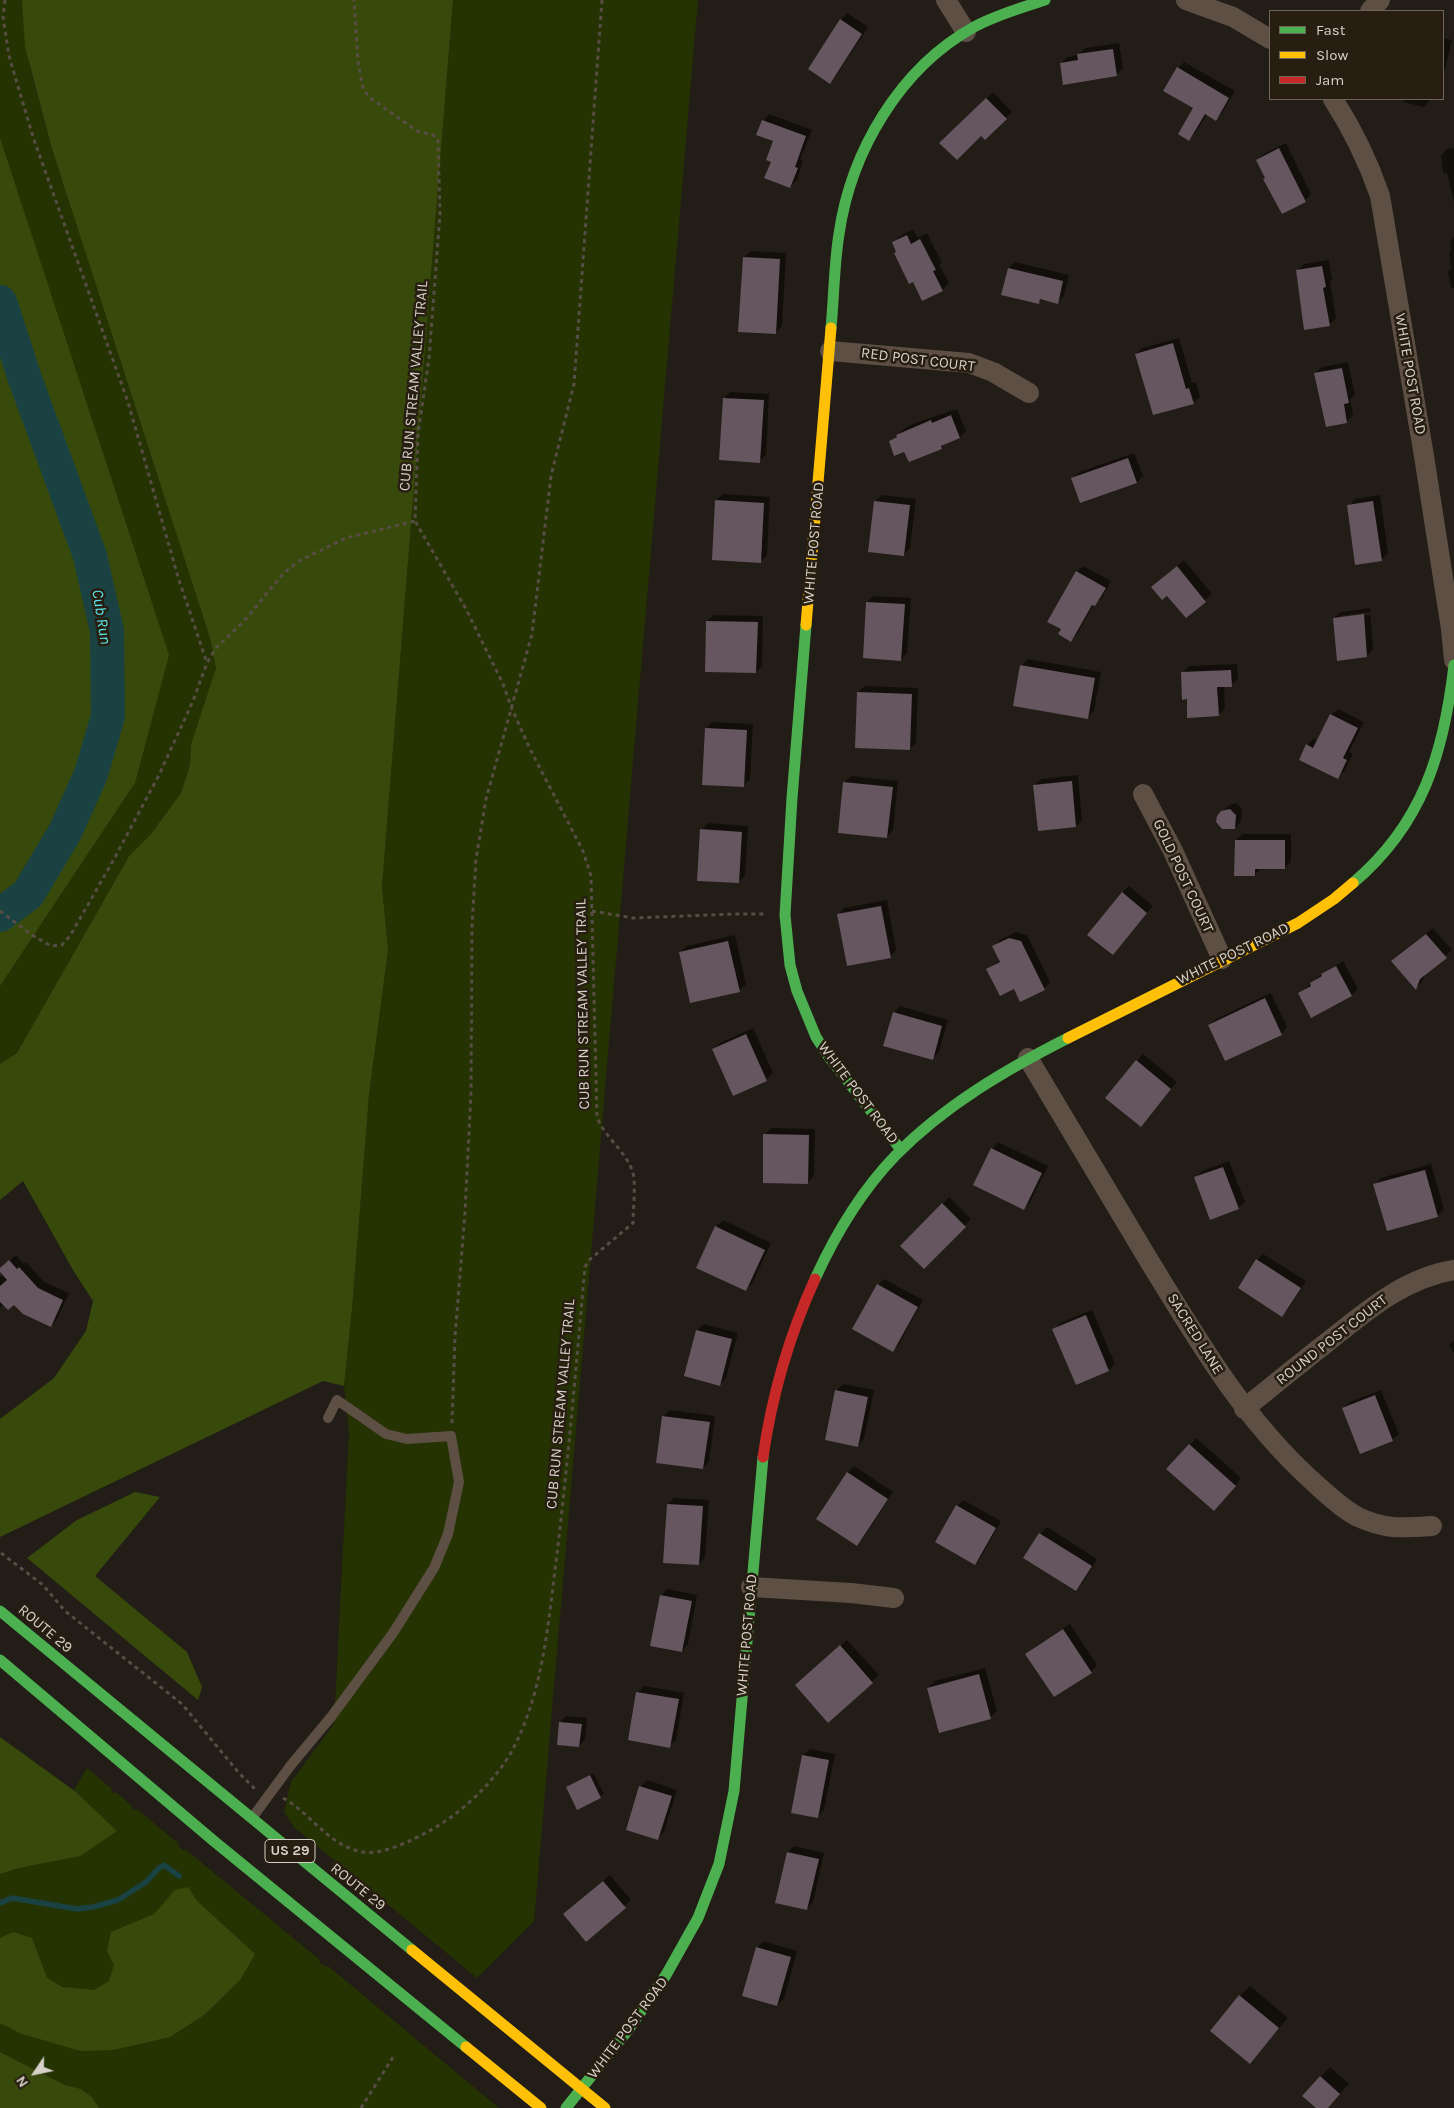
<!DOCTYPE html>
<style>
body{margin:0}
#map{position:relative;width:1454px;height:2108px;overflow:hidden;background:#221d16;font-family:Karla,sans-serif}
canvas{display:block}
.legend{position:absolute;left:1269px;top:10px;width:175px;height:90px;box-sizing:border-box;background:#271e11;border:1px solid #6d655a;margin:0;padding:6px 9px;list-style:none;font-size:15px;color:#d6d0c8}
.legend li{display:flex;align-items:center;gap:10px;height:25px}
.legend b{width:25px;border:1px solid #6d655a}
.north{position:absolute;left:10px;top:2048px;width:50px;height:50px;-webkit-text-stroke:4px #271e11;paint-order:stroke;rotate:236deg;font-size:14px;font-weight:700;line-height:20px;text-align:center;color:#d6d0c8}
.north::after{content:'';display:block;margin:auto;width:18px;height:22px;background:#d6d0c8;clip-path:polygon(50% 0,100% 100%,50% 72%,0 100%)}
</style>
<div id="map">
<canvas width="1454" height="2108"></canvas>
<ul class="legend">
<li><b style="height:6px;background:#4caf50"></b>Fast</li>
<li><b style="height:6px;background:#ffc107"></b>Slow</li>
<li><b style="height:6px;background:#c62828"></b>Jam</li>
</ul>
<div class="north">N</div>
</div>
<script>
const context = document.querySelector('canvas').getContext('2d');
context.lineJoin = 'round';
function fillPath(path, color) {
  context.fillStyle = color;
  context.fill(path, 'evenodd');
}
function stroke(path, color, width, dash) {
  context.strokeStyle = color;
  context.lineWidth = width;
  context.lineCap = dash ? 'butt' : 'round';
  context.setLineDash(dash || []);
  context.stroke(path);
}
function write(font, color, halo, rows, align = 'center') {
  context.font = font + ' Karla,sans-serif';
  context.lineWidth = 5;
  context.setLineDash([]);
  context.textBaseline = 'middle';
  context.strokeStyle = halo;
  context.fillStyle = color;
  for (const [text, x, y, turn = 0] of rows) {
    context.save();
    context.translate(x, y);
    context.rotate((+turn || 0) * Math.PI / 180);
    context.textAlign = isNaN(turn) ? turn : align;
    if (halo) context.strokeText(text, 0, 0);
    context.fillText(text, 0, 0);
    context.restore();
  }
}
const green = new Path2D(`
 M0,0H50L28,60L52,149L210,638L216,668L191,744L190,765L181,793L151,834L129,856L17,1053L0,1064V986L135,783L0,140Z
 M453,0H698L534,1921L477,1978L294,1827L284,1812L291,1782L334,1724L349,1432L344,1386L352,1309L369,1095L388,950L382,886Z
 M87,1768L112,1789L111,1791L114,1794L116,1792L132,1806L131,1808L136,1811L137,1809L179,1844L178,1846L184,1851L185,1849L320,1960L319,1962L326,1967L328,1966L499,2108H99L93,2098L81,2089L65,2085L0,2052V1874L116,1830L74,1790Z`);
const forest = new Path2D(`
 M22,0H453L382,886L388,950L369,1095L352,1309L344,1386L323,1381L0,1537V1419L54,1378L86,1331L93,1301L73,1270L23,1181L0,1200V1064L17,1053L129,856L151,834L181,793L190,765L191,744L216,668L210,638L52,149L25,47Z
 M0,138L169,655L135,783L0,986Z
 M135,1492L160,1497L95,1576L187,1652L202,1687L198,1700L27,1558L77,1520Z
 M0,1737L76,1792L117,1831L80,1856L19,1868L0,1874Z
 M188,1887L197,1901L255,1954L240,1980L204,2015L170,2037L113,2050L81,2051L22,2034L0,2023V1938L13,1932L32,1938L47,1978L62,1987L94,1990L109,1981L114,1965L107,1951L111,1932L154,1914L175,1890Z
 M0,2052L65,2085L81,2089L93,2098L99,2108H0Z`);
const shadow = new Path2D(`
 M847,13L868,27L836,76L830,82L841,20Z
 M1443,38L1452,40L1445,70L1443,72Z
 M1119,43L1123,68L1117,74L1061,63L1067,57L1078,55L1085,48Z
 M1184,62L1235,91L1222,113L1216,119L1207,114L1195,133L1189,139L1194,108L1178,68Z
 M993,92L1012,112L985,138L981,134L941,143Z
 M1404,99H1431L1424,107L1403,102Z
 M769,114L812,130L800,160L803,161L797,180L790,186L772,161L774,140L763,121Z
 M1286,143L1311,194L1305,201L1266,177L1257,161L1264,154Z
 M1454,148V202L1447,173H1443L1441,156L1447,149Z
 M913,229L918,238L927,233L942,263L939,265L949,283L942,290L897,251L893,242L900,236Z
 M1454,237V288H1451L1448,271L1451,268L1449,252L1451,250L1450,241Z
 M751,251L786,253L782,326L775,333L744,257Z
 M1329,260L1332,280L1330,282L1336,318L1329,325L1297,271L1304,264Z
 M1015,262L1069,275L1064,296L1057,302L1042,299L1038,303L1009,268Z
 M1179,338L1192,383L1196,382L1200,397L1193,403L1136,354L1142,348Z
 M1348,362L1355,395L1350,399L1353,415L1347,421L1315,373L1322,367Z
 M730,392L769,394L766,455L759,461L724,398Z
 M957,409L966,431L960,437L947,442L941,448L890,441L904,429L915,423Z
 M1134,453L1143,476L1137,482L1081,502L1072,479L1079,472Z
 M723,494L770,497L767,555L761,561L716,500Z
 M882,495L916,499L910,548L904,555L875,502Z
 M1380,495L1388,553L1381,560L1349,506L1355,499Z
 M1184,560L1212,594L1186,617L1159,581Z
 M1083,566L1111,581L1101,599L1094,604L1077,634L1071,640L1077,572Z
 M874,596L911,598L907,653L901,660L867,602Z
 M1370,608L1373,649L1367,656L1334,618L1341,612ZM1370,612V615L1340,618V616Z
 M714,615L763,616L762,666L756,672L707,621Z
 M1028,659L1101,672L1094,711L1087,718L1021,666Z
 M1237,664L1238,679L1231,685L1224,686L1225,709L1218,715L1188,698L1182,673L1189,666Z
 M865,686L918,688L916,743L909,749L858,692Z
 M1338,709L1364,722L1349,752L1353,754L1344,771L1337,778L1307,745L1314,738L1318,741L1331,715Z
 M712,722L753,724L750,779L743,786L706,728Z
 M1078,775L1082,820L1076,826L1034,785L1041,779Z
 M851,776L898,781L893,830L887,837L844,782Z
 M1236,803L1242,809L1241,822L1235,828L1218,816L1229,805Z
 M708,823L748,826L745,876L738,882L701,830Z
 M1243,834H1291V862L1284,868L1261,869L1254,875L1236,840Z
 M1129,886L1153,906L1113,954L1122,893Z
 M887,900L896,950L890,957L838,915L844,908Z
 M1433,928L1452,950L1426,973L1422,982L1416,988L1399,955Z
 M1016,932L1027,935L1050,982L1044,989L1014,987L988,969L1000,960L994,946L1000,940Z
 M735,935L746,984L739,991L680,952L687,946Z
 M1343,961L1358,989L1351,995L1300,993L1318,977Z
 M1271,993L1287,1027L1281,1034L1209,1025L1216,1019Z
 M900,1006L948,1020L939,1052L932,1059L894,1013Z
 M753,1028L773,1073L766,1080L714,1049L720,1043Z
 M1143,1054L1177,1082L1147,1119L1137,1061Z
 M771,1128L815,1129L814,1176L808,1182L765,1135Z
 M998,1142L1048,1166L1030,1202L1024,1209L992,1149Z
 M1229,1161L1245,1202L1238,1208L1196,1178L1202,1171Z
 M1431,1164L1444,1209L1438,1215L1374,1185L1381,1178Z
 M949,1197L971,1219L924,1267L902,1246Z
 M723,1220L771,1243L752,1284L746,1290L716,1227Z
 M1263,1254L1306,1281L1288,1309L1282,1315L1257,1260Z
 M16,1255L24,1264L26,1262L44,1282L69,1293L57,1319L51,1326L14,1303L4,1304L0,1308V1277L4,1274L0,1270Z
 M884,1279L923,1300L899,1344L893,1350L878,1285Z
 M1092,1310L1115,1364L1109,1370L1077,1383L1054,1330L1060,1323Z
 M704,1324L738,1333L726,1378L720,1384L697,1330Z
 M1454,1340V1353L1449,1345Z
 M843,1384L874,1390L864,1439L858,1445L836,1391Z
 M1381,1390L1399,1434L1392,1440L1343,1408L1350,1402Z
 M670,1410L715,1416L709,1461L703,1468L664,1416Z
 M1196,1438L1241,1478L1220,1503L1190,1445Z
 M854,1466L893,1492L863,1538L857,1545L848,1473Z
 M674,1498L709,1500L705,1558L699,1564L668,1504Z
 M963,1500L1001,1521L981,1557L975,1564L957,1506Z
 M1047,1527L1097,1559L1082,1584L1076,1590L1040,1534Z
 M667,1589L697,1595L688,1644L682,1651L661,1596Z
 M1070,1624L1097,1665L1091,1672L1027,1654L1033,1648Z
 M847,1640L879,1675L828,1721L803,1679Z
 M985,1668L997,1711L990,1717L928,1688L935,1681Z
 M644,1686L684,1693L676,1740L669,1746L629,1739L638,1692Z
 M566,1716L587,1718L585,1739L579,1746L560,1723Z
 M810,1749L835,1754L824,1810L817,1817L803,1755Z
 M593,1773L604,1794L578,1808L568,1787Z
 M647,1780L677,1790L664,1832L658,1838L640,1787Z
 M794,1846L824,1853L813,1902L807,1909L788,1852Z
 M610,1875L631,1900L586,1940L571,1908Z
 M763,1941L797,1951L784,1999L777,2005L757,1948Z
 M1250,1986L1288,2018L1250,2062L1240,1996Z
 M1330,2067L1349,2084L1327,2108H1318L1321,2077Z`);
const stream = new Path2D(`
 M0,1903L12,1898L77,1909L93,1907L118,1900L146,1882L159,1868L164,1865L179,1876`);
const river = new Path2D(`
 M0,302L25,379L90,556L107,631L108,716L91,774L65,832L28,894L0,915`);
const building = new Path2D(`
 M840,19L862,34L830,84L808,69Z
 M1113,49L1117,76L1063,85L1060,63L1078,60L1077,54Z
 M1177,67L1229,98L1216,121L1205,114L1189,141L1178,134L1193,108L1163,91Z
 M986,98L1007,119L985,140L981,136L957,160L939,143Z
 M762,120L806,136L795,167L798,168L790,188L764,178L771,162L766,160L773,141L756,135Z
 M1279,148L1306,202L1282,214L1263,179L1265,178L1256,160Z
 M907,235L911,244L920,239L936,270L933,271L943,291L922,301L913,282L909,284L894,253L896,252L892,242Z
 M743,257L780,259L776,334L738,332Z
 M1322,266L1326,287L1323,288L1330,326L1304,330L1296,270Z
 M1008,268L1063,281L1058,304L1040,299L1039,304L1001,295Z
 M1173,343L1186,389L1189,388L1194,404L1153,415L1135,354Z
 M1342,368L1349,403L1344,404L1347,423L1326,427L1314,373Z
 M723,398L764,400L760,463L719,460Z
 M951,415L960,438L941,446L942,449L909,462L904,452L894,456L889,441L897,437L896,435L931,420L932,423Z
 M1128,458L1137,483L1080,503L1071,478Z
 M715,500L764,503L761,563L712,560Z
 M874,501L910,505L904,556L868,552Z
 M1373,501L1382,561L1355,565L1347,505Z
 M1177,566L1206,602L1186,618L1167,596L1162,600L1151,587Z
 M1076,571L1106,588L1095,606L1092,605L1071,642L1058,634L1061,629L1047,622Z
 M866,602L905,604L901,661L863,658Z
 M1364,614L1367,657L1337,661L1333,618Z
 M706,621L758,622L756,673L705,672Z
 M1020,665L1095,678L1088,719L1013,706Z
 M1231,670L1232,687H1217L1219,716L1187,718V699L1182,700L1181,672Z
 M857,692L912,694L910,750L855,748Z
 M1330,714L1358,728L1343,758L1347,760L1338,779L1299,760L1306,744L1313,748Z
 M705,728L747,730L744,787L702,785Z
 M1072,781L1076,827L1038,831L1033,785Z
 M843,782L893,787L887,838L838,833Z
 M1230,809L1236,815L1235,829H1222L1216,822L1217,816L1221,811Z
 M700,829L742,832L739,883L697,881Z
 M1235,840H1285V869H1255V876H1234Z
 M1122,892L1147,913L1113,955L1087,935Z
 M881,906L891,958L847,966L837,914Z
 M1426,934L1447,958L1420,979L1416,990L1391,961Z
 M1009,938L1021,941L1045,990L1020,1002L1014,989L1000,996L986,969L1000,962L992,946Z
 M728,941L740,992L690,1003L679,952Z
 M1336,966L1352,996L1311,1018L1298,993L1311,986L1310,983L1322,976L1321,974Z
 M1265,998L1282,1035L1225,1061L1208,1025Z
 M893,1012L942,1026L933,1060L883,1046Z
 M746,1034L767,1081L733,1096L712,1049Z
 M1136,1060L1171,1089L1141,1127L1105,1098Z
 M763,1134L809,1135L808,1184L763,1183Z
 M991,1148L1042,1173L1024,1210L973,1185Z
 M1223,1167L1239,1209L1210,1220L1194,1177Z
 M1425,1170L1438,1217L1387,1231L1373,1184Z
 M942,1203L966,1227L924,1269L900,1246Z
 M715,1226L765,1250L746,1291L696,1268Z
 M1256,1259L1301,1288L1282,1317L1238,1288Z
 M9,1260L17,1269L19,1267L38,1288L63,1300L51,1327L23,1314L14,1305L8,1310L0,1302V1286L7,1280L0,1272V1268Z
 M877,1284L918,1307L893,1352L852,1329Z
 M1086,1315L1109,1371L1076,1385L1052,1329Z
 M696,1330L732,1339L720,1386L684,1376Z
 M835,1390L868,1397L858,1447L825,1440Z
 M1375,1395L1393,1441L1360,1454L1342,1408Z
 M662,1416L710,1422L703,1469L656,1463Z
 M1189,1444L1236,1486L1214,1511L1166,1469Z
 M847,1472L888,1499L857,1546L816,1519Z
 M667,1504L703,1506L699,1565L663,1563Z
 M956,1505L996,1528L975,1565L935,1542Z
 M1039,1533L1092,1566L1076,1591L1023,1558Z
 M660,1595L692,1601L682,1652L650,1646Z
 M1063,1629L1092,1673L1054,1697L1025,1654Z
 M840,1645L873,1683L828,1723L795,1685Z
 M979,1674L991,1719L939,1733L927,1688Z
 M636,1692L679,1699L670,1748L628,1740Z
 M559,1722L582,1724L579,1747L557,1745Z
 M802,1755L829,1760L818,1818L791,1813Z
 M590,1775L601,1798L577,1810L566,1787Z
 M639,1786L672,1796L658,1840L626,1830Z
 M787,1852L819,1859L807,1910L775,1903Z
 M603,1881L626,1908L586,1942L563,1914Z
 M756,1947L791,1957L777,2006L742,1996Z
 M1239,1995L1279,2028L1250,2064L1210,2031Z
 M1320,2076L1340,2094L1328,2108H1316L1302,2096Z`);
const path = new Path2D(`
 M5,0L3,17L9,56L33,137L128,402L178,577L207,663
 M0,911L32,935L51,946L62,945L70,936L114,859L159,775L193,701L207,663L216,648L245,620L282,575L297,562L346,538L415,521
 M592,911L633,918L735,914H764
 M452,1423L455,1337L465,1212L471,1093L472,926L476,859L486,799L532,634L551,476L574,384L602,0
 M1,1553L43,1585L65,1611L182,1704L239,1773L256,1790
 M283,1798C312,1814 328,1846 363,1852C383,1855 411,1841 429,1831C461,1814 497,1780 514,1747C543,1690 548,1625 556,1562C568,1464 576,1366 585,1267L588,1261L633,1223C633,1209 636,1185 633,1173C627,1152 605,1138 597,1117L591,876L583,851L530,749L512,709L503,684L466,609L415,521L418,434L429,358L440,214L438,139L433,135L417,131L369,97L363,88L358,62L354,0
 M361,2108L395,2054`);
const lane = new Path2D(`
 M252,1818L291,1765L331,1717L393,1633L434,1568L448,1534L459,1482L451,1436L407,1439L386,1434L337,1400L328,1418`);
const street = new Path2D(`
 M946,0L966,32
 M1186,0L1233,17L1270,39
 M1370,11L1380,0
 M1333,99C1353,130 1368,161 1380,196L1424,456L1451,629L1454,660
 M830,351L969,363L993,372L1029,393
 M1143,794L1173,851L1222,959
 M1028,1058C1068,1125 1108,1192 1148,1259C1196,1337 1240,1414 1308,1477C1322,1490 1342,1509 1358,1517C1386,1530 1403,1528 1432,1526
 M1244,1409C1271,1387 1298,1365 1325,1344C1364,1313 1403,1278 1454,1270
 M751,1587L851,1593L894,1598`);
const fast = new Path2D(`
 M831,328C834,297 834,265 839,234C851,151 900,68 974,27C996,15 1021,8 1045,0
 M806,625L792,798L785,915L790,965L797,991L816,1037L829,1057L901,1150
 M1353,883C1423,824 1444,752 1454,665
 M815,1279C835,1235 863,1189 896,1155C945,1105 1007,1069 1068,1038
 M0,1611L412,1950
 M0,1660L215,1842L466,2047
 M566,2108L628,2030L666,1975L698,1918L719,1864L734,1791L763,1457`);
const slow = new Path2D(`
 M806,625L831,328
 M1068,1038L1298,923L1334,899L1353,883
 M412,1950L605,2108
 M466,2047L541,2108`);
const jam = new Path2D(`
 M763,1457C772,1395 789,1336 815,1279`);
const shields = [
 [290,1851,50]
];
const shieldNames = [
 ["US 29",290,1851]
];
const streetNames = [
 ["RED POST COURT",918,360,7],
 ["WHITE POST ROAD",1410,374,80],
 ["CUB RUN STREAM VALLEY TRAIL",414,386,-85],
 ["WHITE POST ROAD",814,543,-85],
 ["GOLD POST COURT",1183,876,65],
 ["WHITE POST ROAD",1233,954,-26],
 ["CUB RUN STREAM VALLEY TRAIL",583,1004,-91],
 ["WHITE POST ROAD",858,1093,53],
 ["SACRED LANE",1195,1334,58],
 ["ROUND POST COURT",1332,1340,-38],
 ["CUB RUN STREAM VALLEY TRAIL",561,1404,-85],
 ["ROUTE 29",45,1629,40],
 ["WHITE POST ROAD",747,1635,-85],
 ["ROUTE 29",358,1887,39],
 ["WHITE POST ROAD",628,2028,-53]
];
const waterNames = [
 ["Cub Run",101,617,81]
];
fillPath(green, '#253303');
fillPath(forest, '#384a0b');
fillPath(shadow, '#0007');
stroke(stream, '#1a4243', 5.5);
stroke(river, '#1a4243', 34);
fillPath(building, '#65565f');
stroke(path, '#574d45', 3, [4, 4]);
stroke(lane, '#5d4f44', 10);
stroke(street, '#5d4f44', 20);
stroke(fast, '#4caf50', 11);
stroke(slow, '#ffc107', 11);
stroke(jam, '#c62828', 11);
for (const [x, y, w] of shields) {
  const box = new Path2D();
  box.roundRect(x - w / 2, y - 11.5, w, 23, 4);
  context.fillStyle = '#271e11';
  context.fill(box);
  stroke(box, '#d6d0c8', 1);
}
write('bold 14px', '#d6d0c8', null, shieldNames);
write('15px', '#d6d0c8', '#271e11', streetNames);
write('italic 16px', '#59e7ec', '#271e11', waterNames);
</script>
